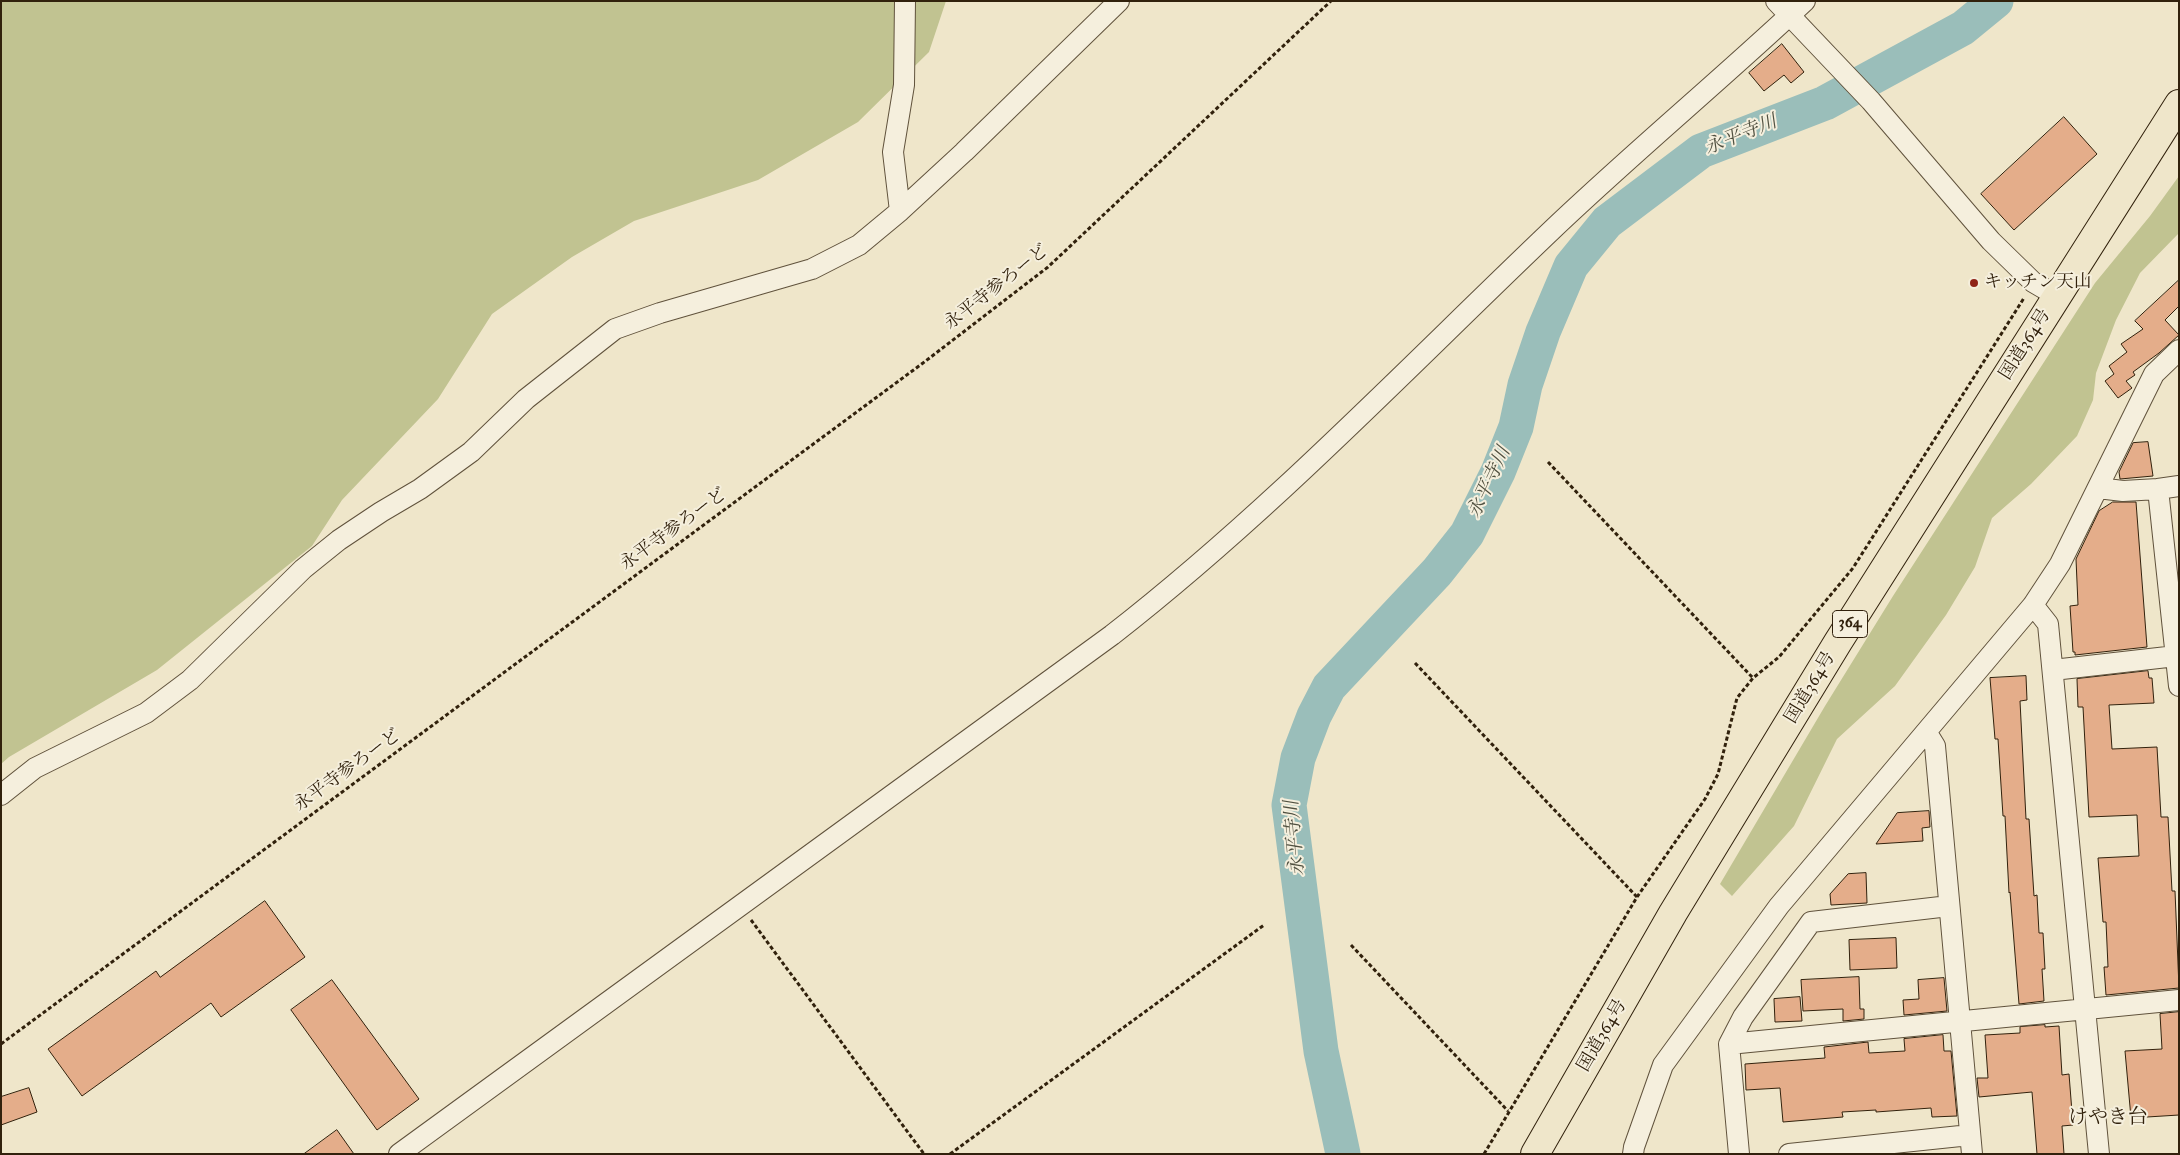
<!DOCTYPE html>
<meta charset="utf-8">
<style>
body{margin:0}
#map{position:relative;width:2180px;height:1155px;overflow:hidden;background:#efe6ca;font-family:"IM FELL Double Pica",serif}
canvas{display:block}
.frame{position:absolute;inset:0;border:2px solid #31210c;pointer-events:none}
</style>
<div id="map">
<canvas width="2180" height="1155"></canvas>
<div class="frame"></div>
</div>
<script>
const context = document.querySelector('canvas').getContext('2d');
context.lineJoin = 'round';
function fillPath(path, color) {
  context.fillStyle = color;
  context.fill(path, 'evenodd');
}
function stroke(path, color, width, dash) {
  context.strokeStyle = color;
  context.lineWidth = width;
  context.lineCap = dash ? 'butt' : 'round';
  context.setLineDash(dash || []);
  context.stroke(path);
}
function write(font, color, halo, rows, align = 'center') {
  context.font = font + ' "IM FELL Double Pica","Noto Serif JP",serif';
  context.lineWidth = 4;
  context.setLineDash([]);
  context.textBaseline = 'middle';
  context.strokeStyle = halo;
  context.fillStyle = color;
  for (const [text, x, y, turn = 0] of rows) {
    context.save();
    context.translate(x, y);
    context.rotate((+turn || 0) * Math.PI / 180);
    context.textAlign = isNaN(turn) ? turn : align;
    if (halo) context.strokeText(text, 0, 0);
    context.fillText(text, 0, 0);
    context.restore();
  }
}
const green = new Path2D(`
 M1,1H946L929,52L858,122L758,180L634,221L572,257L492,314L438,399L342,500L312,546L157,670L9,757L1,764Z
 M2179,176V233L2140,273L2116,320L2096,373L2093,400L2077,436L2031,484L1992,518L1975,567L1946,615L1895,686L1837,739L1794,826L1732,896L1720,884L1825,706L1893,596L2095,283L2150,216Z`);
const river = new Path2D(`
 M1343,1154L1321,1051L1289,805L1298,758L1314,716L1329,687L1437,572L1467,534L1498,472L1516,427L1525,385L1543,332L1571,266L1607,222L1701,151L1825,103L1963,28L1996,1`);
const building = new Path2D(`
 M1782,44L1804,72L1791,83L1784,75L1764,91L1749,73Z
 M2064,117L2097,154L2014,230L1981,194Z
 M2179,280V306L2165,320L2179,335L2159,353L2133,372L2135,375L2126,381L2132,388L2118,398L2105,381L2114,374L2109,366L2127,352L2121,344L2143,329L2135,321Z
 M2148,442L2153,476L2120,479L2119,472L2133,443Z
 M2113,502H2136L2147,647L2075,655V652H2073L2070,606L2078,605L2076,559L2099,511Z
 M2148,671L2149,678H2152L2154,703L2109,705L2112,749L2157,747L2161,817H2168L2172,891H2175L2179,988L2106,995L2104,967H2108L2106,922H2103L2098,858L2139,856L2137,815L2089,817L2083,707H2078L2077,679Z
 M2026,676L2027,700L2020,701L2026,819H2029L2034,896L2037,895L2039,933H2043L2045,969H2042L2044,1001L2019,1004L2010,892L2009,893L2005,816H2003L1998,739H1995L1990,678Z
 M1929,811L1930,827L1922,828L1923,841L1876,844L1897,813Z
 M1866,873L1867,903L1831,905L1830,894L1848,874Z
 M265,901L305,957L221,1017L211,1003L82,1096L48,1049L156,971L160,977Z
 M1896,938L1897,968L1850,970L1849,940Z
 M1859,977L1860,1009H1864V1019L1843,1021V1009L1803,1011L1801,980Z
 M1944,978L1947,1011L1904,1015L1903,1000L1919,999L1918,980Z
 M332,980L419,1099L377,1130L291,1010Z
 M1800,997L1802,1021L1775,1022L1774,999Z
 M2179,1012V1115L2131,1118L2125,1051L2162,1049L2160,1014Z
 M2045,1025V1027L2059,1026L2062,1075L2069,1074L2073,1125L2062,1126L2064,1154H2037L2032,1092L1979,1097L1977,1078H1988L1985,1035L2020,1033V1027Z
 M1943,1035L1944,1051H1951L1957,1116L1932,1117L1931,1108L1876,1112V1110L1842,1112L1843,1117L1783,1122L1780,1088L1746,1090L1745,1064L1825,1058L1824,1047L1868,1042L1869,1053L1905,1051L1904,1039Z
 M29,1088L37,1112L1,1125V1097Z
 M337,1130L354,1154H304Z`);
const path = new Path2D(`
 M1548,462L1753,678
 M1415,663L1637,897
 M751,920L924,1154
 M1351,945L1508,1111
 M1,1044L923,363L1048,267L1331,1
 M950,1154L1264,925
 M1484,1154L1637,897L1705,799L1718,774L1737,698L1753,678L1779,657L1853,568L2024,298`);
const minor = new Path2D(`
 M1776,1L1871,101L1991,241L2033,282L2057,296
 M900,211L893,152L904,85L905,1
 M2098,488L2123,491L2158,489L2179,686
 M2158,489L2179,486
 M2033,605L2048,624L2099,1154
 M2053,670L2176,656
 M1927,733L1935,746L1972,1154
 M1,795L35,768L146,713L190,680L303,569L339,540L381,512L420,489L471,452L526,399L615,329L660,313L812,269L859,245L900,211L964,152L1119,1
 M1729,1044L1743,1017L1811,922L1949,906
 M399,1154L1112,635C1270,512 1408,367 1553,229C1635,151 1722,79 1805,1
 M1633,1154L1634,1147L1663,1065L1779,906L2033,605L2060,564L2154,374L2179,350
 M1739,1154L1729,1044L2179,1000
 M1789,1154L1970,1135`);
const trunk = new Path2D(`
 M1535,1154L1673,913L1838,642L2179,104`);
const markers = [
 [1974,283,5,"#8f2418"]
];
const shields = [
 [1850,624,35]
];
const shieldNames = [
 ["364",1850,624]
];
const poiNames = [
 ["キッチン天山",1984,283]
];
const streetNames = [
 ["永平寺参ろーど",997,288,-38],
 ["国道364号",2026,345,-58],
 ["永平寺参ろーど",674,530,-36],
 ["国道364号",1811,688,-59],
 ["永平寺参ろーど",348,771,-36],
 ["国道364号",1603,1036,-60]
];
const waterNames = [
 ["永平寺川",1741,136,-22],
 ["永平寺川",1490,483,-65],
 ["永平寺川",1296,838,-95]
];
const quarterNames = [
 ["けやき台",2108,1119]
];
fillPath(green, '#c1c391');
stroke(river, '#9abeba', 35);
fillPath(building, '#e4ad8a');
stroke(building, '#31210c', 1);
stroke(minor, '#60523c', 22);
stroke(trunk, '#31210c', 30);
stroke(path, '#31210c', 3, [4, 2.5]);
stroke(minor, '#f5efdd', 20);
stroke(trunk, '#efe6ca', 28);
for (const [x, y, r, color] of markers) {
  const dot = new Path2D();
  dot.arc(x, y, r, 0, 2 * Math.PI);
  context.fillStyle = color;
  context.fill(dot);
  stroke(dot, '#f5efdd', 2);
}
for (const [x, y, w] of shields) {
  const box = new Path2D();
  box.roundRect(x - w / 2, y - 13.5, w, 27, 4);
  context.fillStyle = '#f5efdd';
  context.fill(box);
  stroke(box, '#31210c', 1);
}
write('bold 16px', '#31210c', null, shieldNames);
write('18px', '#31210c', '#f5efdd', poiNames, 'left');
write('18px', '#31210c', '#f5efdd', streetNames);
write('italic 19px', '#505040', '#f5efdd', waterNames);
write('20px', '#31210c', '#f5efdd', quarterNames);
</script>
